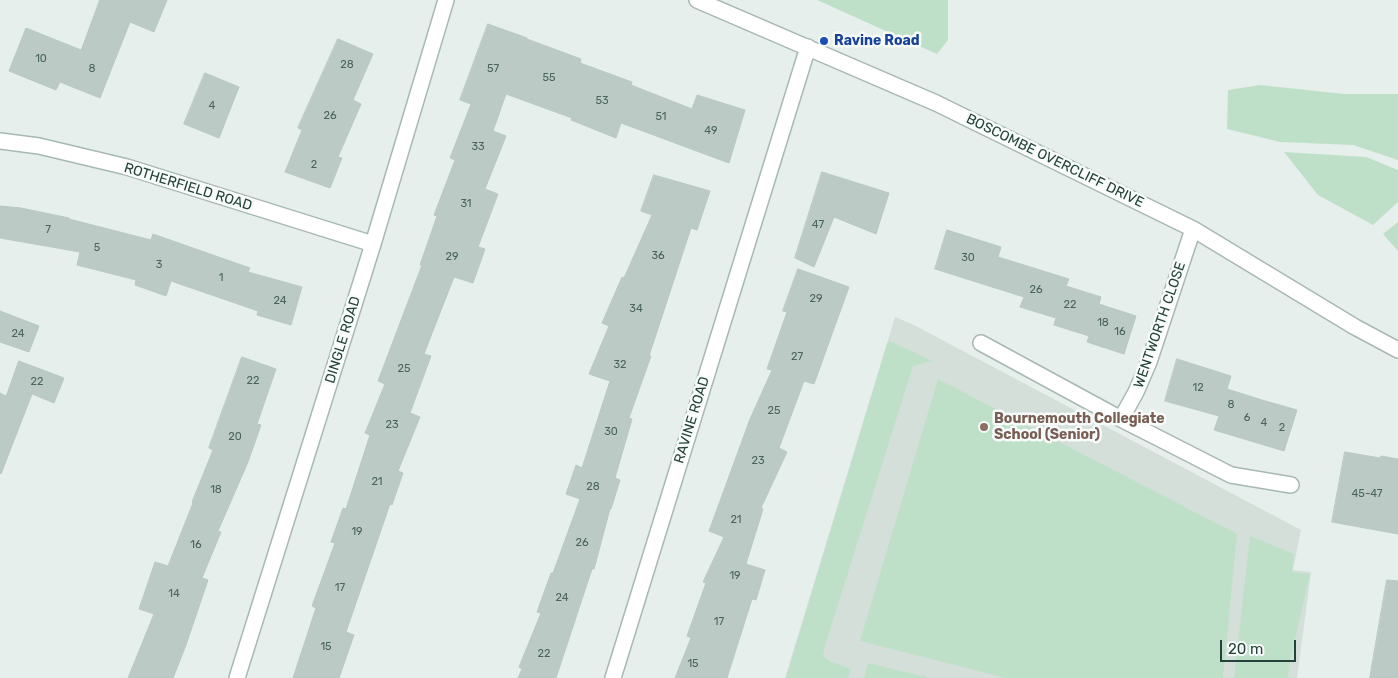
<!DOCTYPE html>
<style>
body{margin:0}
#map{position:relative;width:1398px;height:678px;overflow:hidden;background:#e6efeb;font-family:Rubik,sans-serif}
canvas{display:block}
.scale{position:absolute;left:1220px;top:640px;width:76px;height:22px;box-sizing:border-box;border:2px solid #24423a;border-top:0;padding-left:6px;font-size:15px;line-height:18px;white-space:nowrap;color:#24423a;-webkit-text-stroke:4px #f7fbf9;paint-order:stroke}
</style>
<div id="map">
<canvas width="1398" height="678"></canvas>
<div class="scale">20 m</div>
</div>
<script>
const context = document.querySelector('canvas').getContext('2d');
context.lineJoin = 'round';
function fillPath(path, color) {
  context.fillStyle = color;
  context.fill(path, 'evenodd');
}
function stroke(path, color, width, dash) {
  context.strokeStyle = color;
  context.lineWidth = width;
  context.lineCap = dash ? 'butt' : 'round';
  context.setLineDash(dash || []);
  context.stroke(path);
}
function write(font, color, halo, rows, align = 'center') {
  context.font = font + ' Rubik,sans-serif';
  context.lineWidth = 5;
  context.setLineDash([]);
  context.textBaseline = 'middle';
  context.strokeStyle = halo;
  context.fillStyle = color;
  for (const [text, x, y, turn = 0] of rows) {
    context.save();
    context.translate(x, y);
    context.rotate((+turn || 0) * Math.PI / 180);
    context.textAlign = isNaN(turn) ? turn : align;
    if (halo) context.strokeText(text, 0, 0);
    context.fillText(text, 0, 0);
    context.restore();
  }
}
const built = new Path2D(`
 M895,317L912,324L1301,530L1293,570L1311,572L1297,678H785Z`);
const green = new Path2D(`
 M817,0H948V40L937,54Z
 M1260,85L1344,94H1398V160L1353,145L1280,142L1227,129L1228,90Z
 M1284,152L1366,157L1398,170V202L1373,225L1318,195Z
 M1398,222V251L1383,234Z
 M890,341L932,361L913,366L825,646L823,656L829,661L851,669L848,678H786L887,344Z
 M938,379L1237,534L1223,678H1006L860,641Z
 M1250,536L1294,554L1292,572L1310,574L1290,661L1288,678H1234Z
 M868,663L926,677L925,678H864Z`);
const building = new Path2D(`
 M100,0H167L154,32L130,22L100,98L60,82L56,90L9,71L26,28L81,50Z
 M488,24L527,38V39L581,59L580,63L632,82L631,85L692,109L697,95L745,110L729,163L621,123L616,138L571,120L572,118L506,94L493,131L506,136L485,189L498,194L478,247L485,249L473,283L454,277L424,354L431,356L410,413L420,417L398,471L403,473L392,505L390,504L346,632L354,635L339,678H293L316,608L312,606L335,543L331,542L343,508L346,509L370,435L365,433L385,384L378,381L422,265H420L437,216L434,215L455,160L450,158L471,104L460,100Z
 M338,39L373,54L353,100L361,104L338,157L342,158L330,188L285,172L302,130L298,128Z
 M205,73L239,87L219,138L184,124Z
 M822,172L889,193L876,234L834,217L814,267L795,258Z
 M654,175L710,191L697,230L691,228L649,356H651L629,418L632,419L615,478L620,480L611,509H610L594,569H592L556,678H518L522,669L519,667L541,613L537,612L551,573H553L580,499L566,494L576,465L582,468L610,381L589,374L609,326L602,323L622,277L624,278L652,215L641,211Z
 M0,206L21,208L69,218V219L151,240L153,234L250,268L248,272L302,287L291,325L257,315L258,311L171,281L166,296L135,285L136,280L77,265L80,252L0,238Z
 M947,230L1001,247L998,257L1069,279L1066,286L1101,297L1099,304L1136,316L1124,354L1087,342L1089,336L1054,325L1056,318L1020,307L1024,297L935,269Z
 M798,269L849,287L814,384L804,381L779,448L787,452L761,508L763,509L746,564L765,570L756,600L752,599L727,678H675L691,638L687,636L706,583L703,582L724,537L709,531L750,419L772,370L767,369L787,312L783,311Z
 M0,311L39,326L29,352L0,342Z
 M242,357L276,369L257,424L261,425L248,462L218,531L221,532L202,578L208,580L186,645L173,678H128L154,614L139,609L155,562L168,566L193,503L192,502L213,450L209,448Z
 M1177,359L1231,376L1227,389L1262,400L1297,410L1284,451L1214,430L1219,416L1165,401Z
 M19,361L64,378L54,403L32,394L1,474L0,473V393L6,396Z
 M1345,452L1380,458L1381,456L1398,459V534L1332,522Z
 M1387,580L1398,581V678H1370Z`);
const minor = new Path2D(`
 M697,0L936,103L1193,229L1355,327L1398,350
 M0,141L39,146L127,167L373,244
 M981,343L1121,419L1136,392L1149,362L1193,229
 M1121,419L1231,475L1291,485
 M237,678L373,244L446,0
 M613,678L808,47`);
const markers = [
 [824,41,5,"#1a4fb4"],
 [984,427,5,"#8d6e63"]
];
const numberNames = [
 ["10",41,59],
 ["28",347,65],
 ["8",92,69],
 ["57",493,69],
 ["55",549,78],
 ["53",602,101],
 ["4",212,106],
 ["26",330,116],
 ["51",661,117],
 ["49",711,131],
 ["33",478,147],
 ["2",314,165],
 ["31",466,204],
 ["47",818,225],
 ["7",48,230],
 ["5",97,248],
 ["36",658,256],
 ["29",452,257],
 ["30",968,258],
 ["3",159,265],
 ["1",221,278],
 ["26",1036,290],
 ["29",816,299],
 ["24",280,301],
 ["22",1070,305],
 ["34",636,309],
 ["18",1103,323],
 ["16",1120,332],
 ["24",18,334],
 ["27",797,357],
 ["32",620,365],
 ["25",404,369],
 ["22",253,381],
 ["22",37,382],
 ["12",1198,388],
 ["8",1231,405],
 ["25",774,411],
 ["6",1247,418],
 ["4",1264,423],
 ["23",392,425],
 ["2",1282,428],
 ["30",611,432],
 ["20",235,437],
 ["23",758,461],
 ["21",377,482],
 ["28",593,487],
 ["18",216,490],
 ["45-47",1367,494],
 ["21",736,520],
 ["19",357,532],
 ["26",582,543],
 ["16",196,545],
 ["19",735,576],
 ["17",340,588],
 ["14",174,594],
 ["24",562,598],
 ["17",719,622],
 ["15",326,647],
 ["22",544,654],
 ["15",693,664]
];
const transitNames = [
 ["Ravine Road",834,41]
];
const streetNames = [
 ["BOSCOMBE OVERCLIFF DRIVE",1055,161,26],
 ["ROTHERFIELD ROAD",188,187,17],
 ["WENTWORTH CLOSE",1160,325,-71],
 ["DINGLE ROAD",343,340,-73],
 ["RAVINE ROAD",692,420,-73]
];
const educationNames = [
 ["Bournemouth Collegiate",994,419],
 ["School (Senior)",994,435]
];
fillPath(built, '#d4dfda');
fillPath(green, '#bfe0c8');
fillPath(building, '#bbcac4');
stroke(building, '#b8c9c2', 1);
stroke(minor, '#a8b8b2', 18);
stroke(minor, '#fff', 15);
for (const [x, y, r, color] of markers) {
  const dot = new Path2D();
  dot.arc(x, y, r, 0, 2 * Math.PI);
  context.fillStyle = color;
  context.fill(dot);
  stroke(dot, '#f7fbf9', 2);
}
write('11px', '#4a645c', null, numberNames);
write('bold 14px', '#164399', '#f7fbf9', transitNames, 'left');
write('14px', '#24423a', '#f7fbf9', streetNames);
write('bold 14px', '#785e54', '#f7fbf9', educationNames, 'left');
</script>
